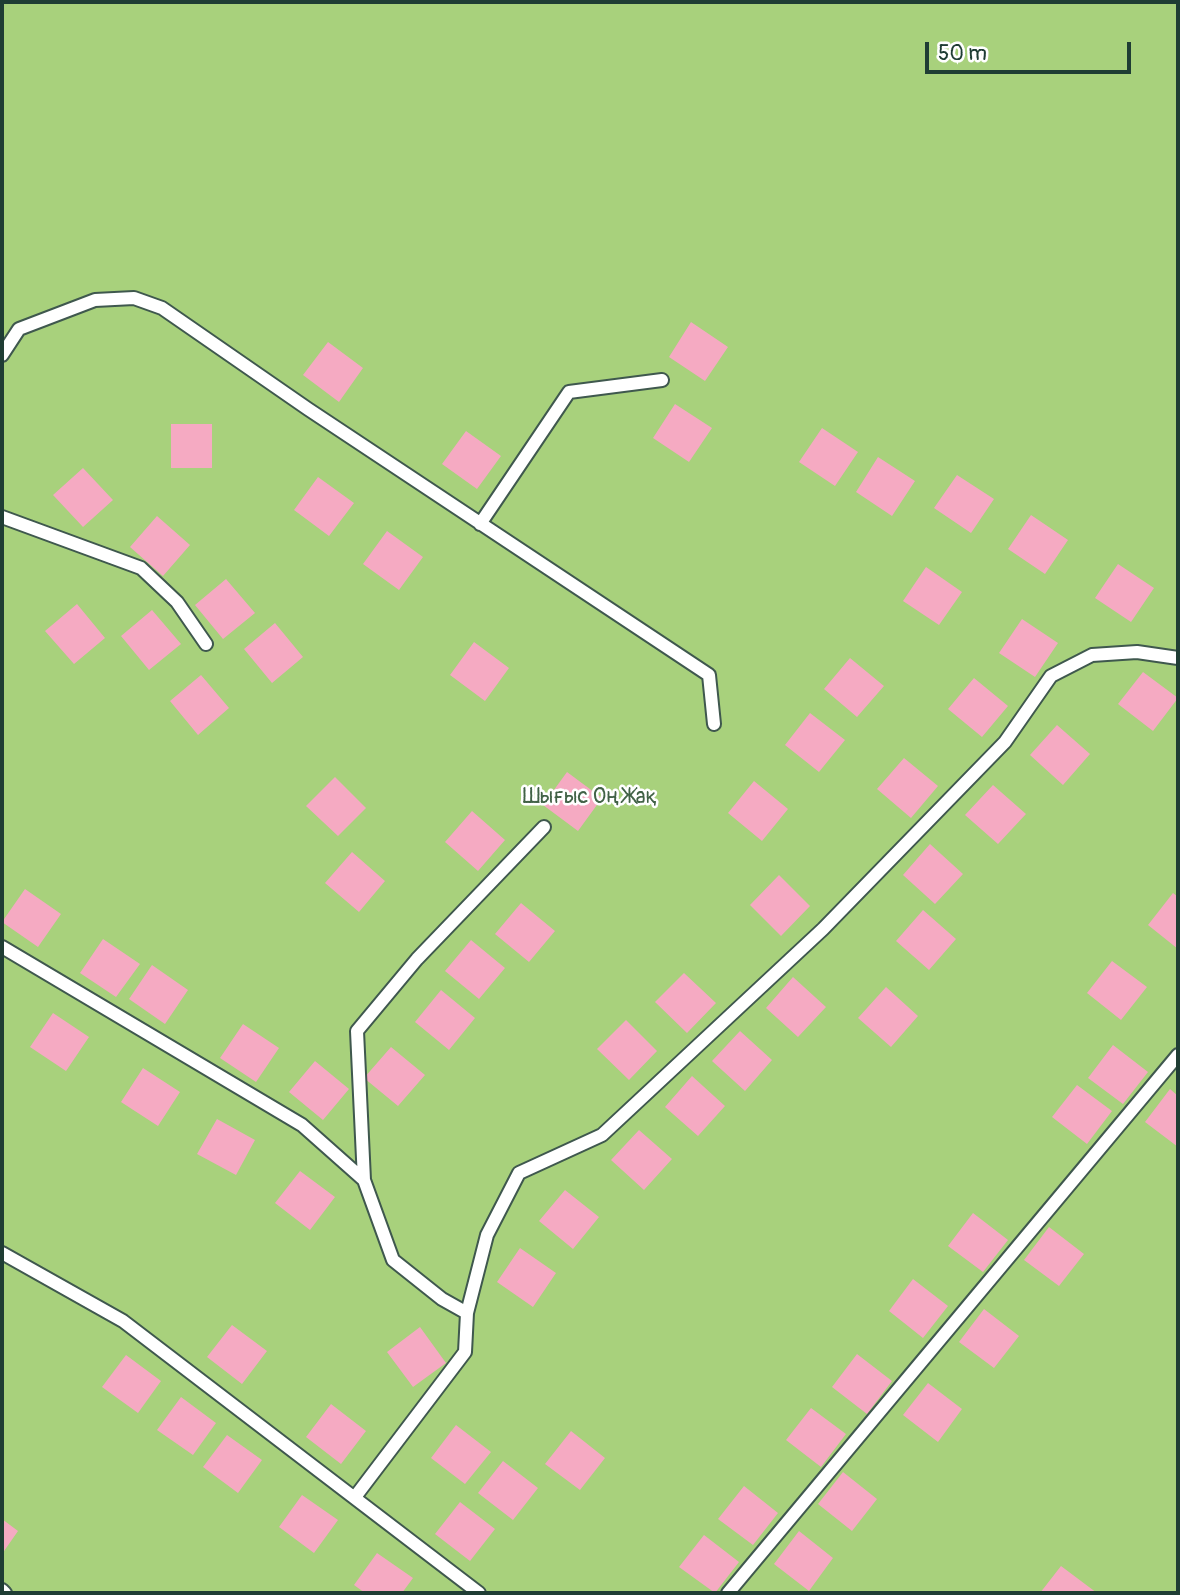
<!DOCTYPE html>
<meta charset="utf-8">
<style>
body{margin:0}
#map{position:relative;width:1180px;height:1595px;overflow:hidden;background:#f7f0e1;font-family:Pangolin,sans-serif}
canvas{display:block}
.frame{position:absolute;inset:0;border:4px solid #1f3d34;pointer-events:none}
.scale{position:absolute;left:925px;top:42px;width:206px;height:32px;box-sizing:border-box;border:4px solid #1f3d34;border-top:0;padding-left:9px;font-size:21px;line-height:24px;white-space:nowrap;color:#1f3d34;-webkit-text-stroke:5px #fff;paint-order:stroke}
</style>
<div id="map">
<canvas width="1180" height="1595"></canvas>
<div class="frame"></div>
<div class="scale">50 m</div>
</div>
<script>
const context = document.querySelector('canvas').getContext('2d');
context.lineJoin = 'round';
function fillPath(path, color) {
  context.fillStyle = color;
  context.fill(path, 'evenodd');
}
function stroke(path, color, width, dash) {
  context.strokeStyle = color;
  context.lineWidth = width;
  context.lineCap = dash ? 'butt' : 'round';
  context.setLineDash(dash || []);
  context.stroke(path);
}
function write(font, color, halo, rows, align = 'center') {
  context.font = font + ' Pangolin,sans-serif';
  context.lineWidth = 5;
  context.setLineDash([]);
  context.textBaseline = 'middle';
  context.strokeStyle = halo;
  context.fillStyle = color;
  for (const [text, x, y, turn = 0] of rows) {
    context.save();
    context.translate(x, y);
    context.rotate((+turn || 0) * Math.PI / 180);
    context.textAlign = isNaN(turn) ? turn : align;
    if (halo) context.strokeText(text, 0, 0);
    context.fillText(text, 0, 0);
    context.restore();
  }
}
const green = new Path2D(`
 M2,2H1178V1593H2Z`);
const building = new Path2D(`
 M691,322L728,347L705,381L669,357Z
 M328,342L363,368L339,402L303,375Z
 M675,404L712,428L689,462L653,438Z
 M171,424H212V468H171Z
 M822,428L858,452L835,486L799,462Z
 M466,431L501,456L477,489L442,464Z
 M878,457L915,481L892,516L856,492Z
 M83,468L113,500L83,527L53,495Z
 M957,475L994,499L971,533L934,508Z
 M318,477L354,503L329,536L294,510Z
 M1031,515L1068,540L1045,574L1008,549Z
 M157,516L190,545L163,576L130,547Z
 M387,531L423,557L399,590L363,564Z
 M1118,564L1154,588L1131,622L1095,598Z
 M926,567L962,592L939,625L903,601Z
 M226,579L255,613L223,639L195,605Z
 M77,604L105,638L74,664L45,631Z
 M152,610L181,644L149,670L121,636Z
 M1022,619L1058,643L1035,677L999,653Z
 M275,623L303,657L272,683L244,649Z
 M474,642L509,668L485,701L450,675Z
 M850,658L884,686L857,717L824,689Z
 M1143,672L1178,698L1153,731L1118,704Z
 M201,675L229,708L198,735L170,701Z
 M974,678L1008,706L982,737L948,709Z
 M810,713L845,740L819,772L785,745Z
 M1057,725L1090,754L1063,785L1030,755Z
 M904,758L938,786L911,818L877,789Z
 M567,772L602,798L578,831L543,805Z
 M335,777L366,808L338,836L306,806Z
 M754,781L788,809L762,841L728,813Z
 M993,785L1026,814L998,844L965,815Z
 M472,811L505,840L478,871L445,842Z
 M930,844L963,874L935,904L903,875Z
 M352,852L385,881L359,912L325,883Z
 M779,875L810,906L781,936L750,905Z
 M25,889L61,914L38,947L2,922Z
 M1173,893L1178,897V949L1148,925Z
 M521,903L555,931L529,962L495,934Z
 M923,910L956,939L929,970L896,941Z
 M103,939L140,964L116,997L80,973Z
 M471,940L505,968L479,999L445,971Z
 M1112,961L1147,987L1121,1020L1087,993Z
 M152,965L188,990L165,1024L129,999Z
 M684,973L716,1003L687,1033L655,1002Z
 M793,977L826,1007L798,1037L766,1008Z
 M886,987L918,1016L891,1047L858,1018Z
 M441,990L475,1018L449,1050L415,1022Z
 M53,1013L89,1037L66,1071L30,1047Z
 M626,1020L657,1051L629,1080L597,1049Z
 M243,1024L279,1048L256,1082L220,1058Z
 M740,1031L772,1060L745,1091L712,1061Z
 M1113,1045L1148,1072L1123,1104L1088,1078Z
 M391,1047L425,1075L398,1106L364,1078Z
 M315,1061L349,1089L323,1120L289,1092Z
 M143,1068L180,1092L158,1126L121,1102Z
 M692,1076L725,1106L698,1136L665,1107Z
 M1077,1085L1112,1111L1087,1144L1052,1117Z
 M1170,1089L1178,1096V1147L1145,1122Z
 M217,1119L255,1140L236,1175L197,1154Z
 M639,1130L672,1159L644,1190L611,1160Z
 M300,1171L335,1197L310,1230L275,1203Z
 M565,1190L599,1217L573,1249L539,1221Z
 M973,1213L1008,1240L983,1272L948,1246Z
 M1049,1227L1084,1254L1059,1286L1024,1260Z
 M520,1248L556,1273L533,1307L497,1282Z
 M913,1279L948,1306L923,1338L889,1311Z
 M984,1309L1019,1336L994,1368L959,1342Z
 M232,1325L267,1351L242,1384L207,1357Z
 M420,1327L446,1363L413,1387L387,1352Z
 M857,1354L892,1381L867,1414L832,1387Z
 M126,1355L161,1381L138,1413L102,1387Z
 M928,1383L962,1409L938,1442L903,1415Z
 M181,1397L216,1423L193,1455L157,1430Z
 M331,1404L366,1431L341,1464L306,1437Z
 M811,1408L846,1434L821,1467L786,1440Z
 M456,1425L491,1452L465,1484L431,1458Z
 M571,1431L605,1458L580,1490L545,1464Z
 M227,1435L262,1460L238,1493L203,1467Z
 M503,1461L538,1488L513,1520L478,1493Z
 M843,1472L877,1499L852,1531L818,1504Z
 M744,1486L778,1513L753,1545L718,1519Z
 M302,1495L338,1520L314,1553L279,1527Z
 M460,1502L495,1529L470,1561L435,1534Z
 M2,1519L18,1531L2,1554Z
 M799,1531L833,1558L809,1591L774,1564Z
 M704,1535L739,1562L715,1593L679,1567Z
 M377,1553L413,1578L402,1593H365L354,1585Z
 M1061,1566L1097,1593H1040Z`);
const service = new Path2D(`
 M2,355L19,329L95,300L134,298L162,308L308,409L709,675L714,724
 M2,517L141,568L177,602L206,644
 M480,524L569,392L662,380
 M2,947L302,1125L364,1180L393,1260L442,1299L467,1313
 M364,1180L357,1031L417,959L544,827
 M2,1253L123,1321L479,1593
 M355,1497L465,1352L467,1313L487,1235L519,1173L602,1135L823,929L1005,742L1051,676L1092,655L1137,652L1178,658
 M2,1590L5,1593
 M728,1593L1178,1055`);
const parkNames = [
 ["Шығыс Оң Жақ",590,798]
];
fillPath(green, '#a8d17c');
fillPath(building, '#f5aac2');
stroke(service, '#3f584e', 16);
stroke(service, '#fff', 12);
write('21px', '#416246', '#fff', parkNames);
</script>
